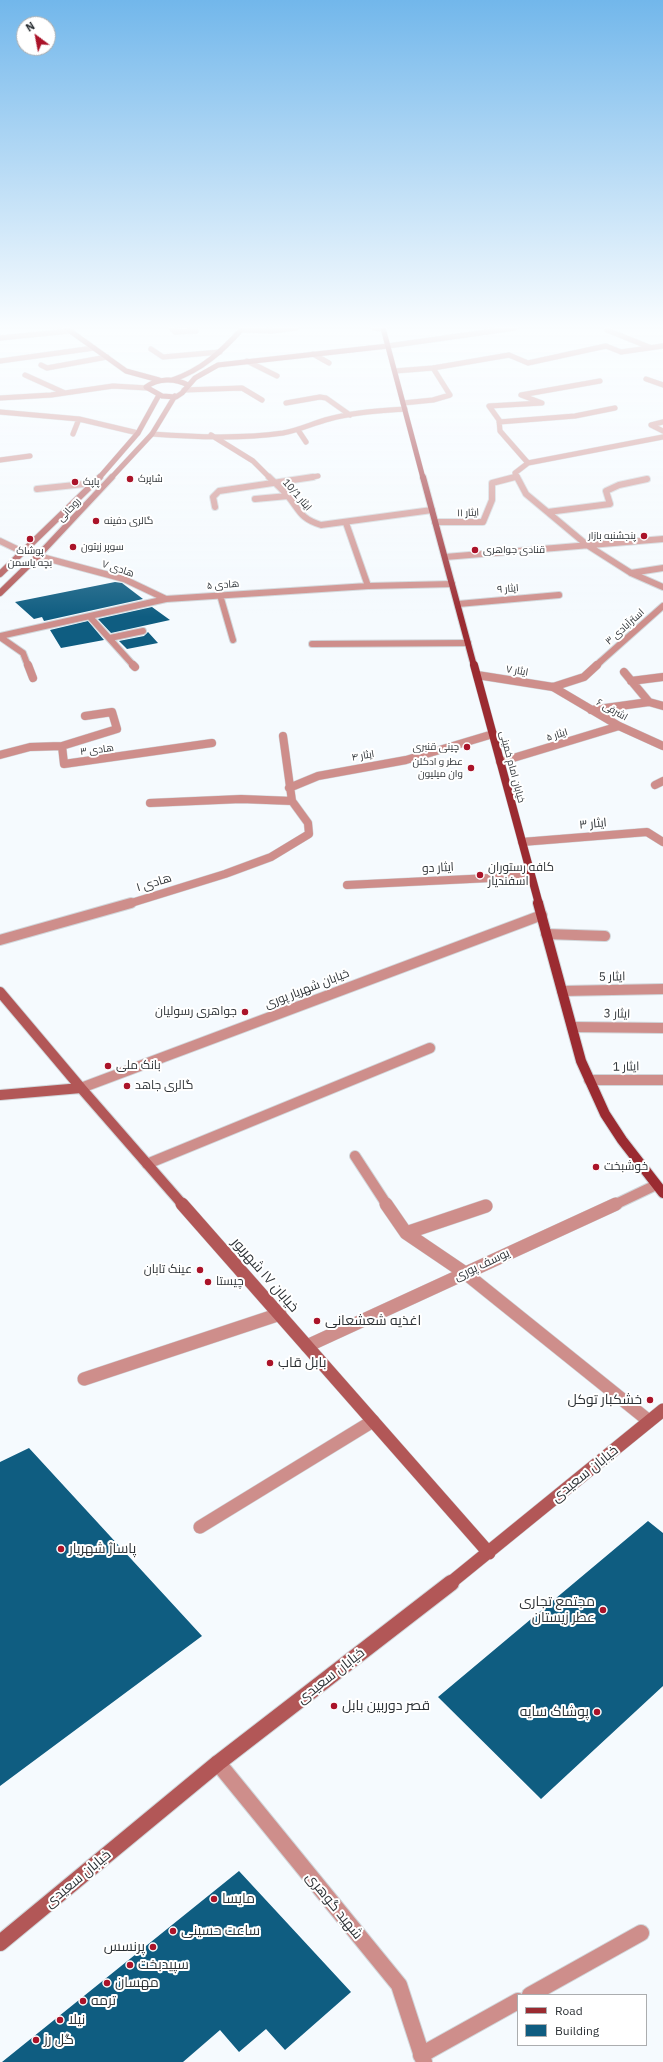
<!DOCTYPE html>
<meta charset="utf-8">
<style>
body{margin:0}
#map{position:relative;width:663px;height:2062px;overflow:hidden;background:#f5fafe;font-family:"IBM Plex Sans",sans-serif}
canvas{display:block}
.legend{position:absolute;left:517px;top:1994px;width:130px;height:52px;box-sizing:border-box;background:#fff;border:1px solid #abadaf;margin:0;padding:5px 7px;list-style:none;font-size:12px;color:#2d3236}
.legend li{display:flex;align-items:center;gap:8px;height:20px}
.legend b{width:20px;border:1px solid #abadaf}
.north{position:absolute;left:16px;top:16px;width:40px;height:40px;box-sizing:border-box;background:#fff;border:1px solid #abadaf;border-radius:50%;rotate:328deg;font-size:11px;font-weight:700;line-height:16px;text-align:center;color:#2d3236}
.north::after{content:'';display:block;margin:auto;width:14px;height:18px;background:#aa1329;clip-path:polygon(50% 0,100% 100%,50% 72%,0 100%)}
</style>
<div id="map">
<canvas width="663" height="2062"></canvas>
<ul class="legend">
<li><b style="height:5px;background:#9b2b31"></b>Road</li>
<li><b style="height:11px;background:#0f5d81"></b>Building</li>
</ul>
<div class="north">N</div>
</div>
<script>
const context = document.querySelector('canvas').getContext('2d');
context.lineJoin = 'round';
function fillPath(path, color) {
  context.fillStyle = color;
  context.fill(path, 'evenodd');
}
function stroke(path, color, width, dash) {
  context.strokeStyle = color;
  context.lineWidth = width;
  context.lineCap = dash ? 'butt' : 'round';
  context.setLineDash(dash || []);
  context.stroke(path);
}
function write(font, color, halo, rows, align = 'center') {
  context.font = font + ' "IBM Plex Sans",Cairo,sans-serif';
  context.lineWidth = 4;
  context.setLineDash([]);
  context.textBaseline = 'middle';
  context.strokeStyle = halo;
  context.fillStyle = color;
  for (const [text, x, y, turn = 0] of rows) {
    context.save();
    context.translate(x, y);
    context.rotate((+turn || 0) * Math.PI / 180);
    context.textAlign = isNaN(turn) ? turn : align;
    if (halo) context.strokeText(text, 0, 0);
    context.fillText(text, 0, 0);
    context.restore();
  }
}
const building = new Path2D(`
 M115,582L122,583L143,599L44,621L42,617L34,619L15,602Z
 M152,607L170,620L111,633L98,619Z
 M88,621L104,640L61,648L50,630Z
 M148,632L158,643L127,649L119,641L144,636Z
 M29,1448L202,1636L0,1786V1462Z
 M648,1521L663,1533V1686L541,1799L438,1697Z
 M239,1871L351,1992L285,2050L266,2029L239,2052L220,2030L183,2062H2Z`);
const service = new Path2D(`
 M147,1164L430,1048`);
const pedestrianFar1 = new Path2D(`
 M596,666L600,662`);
const pedestrian = new Path2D(`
 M477,675L553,687L584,677L597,665
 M347,885L531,876`);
const minorFar5 = new Path2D(`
 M171,328L175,332L196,331
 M374,328L383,329
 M241,330L272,331L296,328
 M607,330L649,347
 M0,338L70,331
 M388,346L515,328
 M151,349L163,357L220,352
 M313,354L329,363
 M0,361L94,348
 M247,361L277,376
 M41,365L47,368L107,357
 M395,371L433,368L509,355L528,363L606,346L621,352L663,346
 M25,375L65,393
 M646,379L663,385
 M184,390L242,388L262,400
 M0,398L51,395L113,386L147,388
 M286,403L320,397L326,398L350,415
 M403,403L433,400L450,395L433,368
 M0,412L79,419L138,433
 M499,422L575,416L615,408
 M663,422L651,425L663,431
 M298,430L306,442
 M73,434L79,419
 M152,434C195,437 240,439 283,433C300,430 313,423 329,419C354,412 380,411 405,409
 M211,435L253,461L270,478
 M0,460L30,456
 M528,463L500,431L499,420L489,406L542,403L521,395L600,381
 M307,478L318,476
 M511,478L517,476
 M517,478L515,473L528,463L663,437`);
const minorFar4 = new Path2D(`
 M269,477C275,483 281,488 287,495C300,510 299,518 321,525L432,510
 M517,477L526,494L587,545L631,573L663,587
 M37,489L94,483
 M255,499L288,496
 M215,507L213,497L219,491L313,477
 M548,512L610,504L606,491L619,485L647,479
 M435,522H483L492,500V483L515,477
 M346,523L368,586
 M0,541L23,552
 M38,556L124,579L166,599
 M445,557L663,539
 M631,573L663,568
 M220,595L233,640
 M458,604L559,595
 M90,617L134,666
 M0,636L166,599L368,586L452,584
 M0,637L23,653L28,666
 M110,638L143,631
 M312,644L468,643
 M600,662L663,606`);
const minorFar3 = new Path2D(`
 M28,665L33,678
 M133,665L135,667
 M624,672L649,702L663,706
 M631,681L663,677
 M553,687L619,726L663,746
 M591,710L649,702
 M62,746L117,729L112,712L85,716
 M0,755L30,747L62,746L64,764L212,743
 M500,762L619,726
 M655,785L663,781
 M289,788L318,776L406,760L493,734
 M150,803L241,799L292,801
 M522,842L647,832L663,842
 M128,904L225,874L271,857L309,834L308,823L292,801L283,736`);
const minorFar2 = new Path2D(`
 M546,934L605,936
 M0,940L131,903
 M562,991L663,989
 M572,1027L663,1028
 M589,1080H663
 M81,1088L542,915
 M355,1156L387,1205
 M614,1205L656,1185`);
const minorFar1 = new Path2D(`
 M386,1204L406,1233L465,1273L649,1421
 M406,1233L486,1206
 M307,1346L616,1204
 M84,1379L280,1314
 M200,1527L373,1421`);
const minor = new Path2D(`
 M218,1763L399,1985L424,2062
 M530,1995L641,1933
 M421,2055L518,2001`);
const secondaryFar4 = new Path2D(`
 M66,328L126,371L159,380
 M172,380C202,370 222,351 243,328
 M188,385C175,378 158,378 146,387L162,396L176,397L182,393L195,378L218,365L388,346
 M99,478L138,433L159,395
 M111,478L152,434L175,396`);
const secondaryFar3 = new Path2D(`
 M0,574L100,477
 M0,593L38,556L112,477`);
const secondaryFar2 = new Path2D(`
 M0,992L81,1088L0,1095
 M81,1088L183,1205`);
const secondaryFar1 = new Path2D(`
 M182,1204L489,1553
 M449,1584L663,1410`);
const secondary = new Path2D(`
 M0,1943L218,1763L451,1583`);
const primaryFar3 = new Path2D(`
 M383,328L423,478`);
const primaryFar2 = new Path2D(`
 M423,477L474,666`);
const primaryFar1 = new Path2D(`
 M474,665L539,904`);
const primary = new Path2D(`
 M538,903L581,1061L605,1114L622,1140L663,1193`);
const markers = [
 [130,479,4,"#aa1329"],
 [75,482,4,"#aa1329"],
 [96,521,4,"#aa1329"],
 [644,536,4,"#aa1329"],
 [30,539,4,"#aa1329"],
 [73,547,4,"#aa1329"],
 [475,550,4,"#aa1329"],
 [467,747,4,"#aa1329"],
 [471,768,4,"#aa1329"],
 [480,875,4,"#aa1329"],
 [245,1012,4,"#aa1329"],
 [108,1066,4,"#aa1329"],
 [127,1086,4,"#aa1329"],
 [596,1167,4,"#aa1329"],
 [200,1270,4,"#aa1329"],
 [208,1282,4,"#aa1329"],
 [317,1321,4,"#aa1329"],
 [270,1363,4,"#aa1329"],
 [650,1400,4,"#aa1329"],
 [61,1549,4,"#aa1329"],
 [603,1610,4,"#aa1329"],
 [334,1706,4,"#aa1329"],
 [597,1712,4,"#aa1329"],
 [214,1899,4,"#aa1329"],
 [173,1931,4,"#aa1329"],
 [153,1947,4,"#aa1329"],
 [130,1965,4,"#aa1329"],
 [107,1983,4,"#aa1329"],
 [83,2001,4,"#aa1329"],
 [60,2020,4,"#aa1329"],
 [36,2040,4,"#aa1329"]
];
const farPoinames = [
 ["شاپرک",138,479],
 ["پاپک",83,482],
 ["گالری دفینه",104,521],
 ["پنجشنبه بازار",636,536,"right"],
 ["سوپر زیتون",81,547],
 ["قنادی جواهری",483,550],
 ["پوشاک",30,551,"center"],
 ["بچه یاسمن",30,563,"center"],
 ["چینی قنبری",459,747,"right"],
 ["عطر و ادکلن",463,762,"right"],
 ["وان میلیون",463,774,"right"]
];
const farStreetnames = [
 ["ایثار 10/1",297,495,49],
 ["روحانی",69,510,-47],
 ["ایثار ۱۱",468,513,-2],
 ["هادی ۷",118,569,18],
 ["هادی ۵",223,585,-4],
 ["ایثار ۹",508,589,-5],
 ["استرآبادی ٣",625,627,-42],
 ["ایثار ۷",517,671,9],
 ["اشرفی ۶",612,710,29],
 ["ایثار ۵",557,735,-17],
 ["هادی ۳",97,750,-7],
 ["ایثار ۴",363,756,-10],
 ["خیابان امام خمینی",512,767,75]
];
const streetNames = [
 ["ایثار ۳",593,824,-5],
 ["ایثار دو",438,868,-3],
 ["هادی ۱",154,883,-17],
 ["ایثار 5",612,977,-1],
 ["خیابان شهریار پوری",307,989,-21],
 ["ایثار 3",617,1014,1],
 ["ایثار 1",626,1067,-1],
 ["یوسف پوری",482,1265,-25]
];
const poiNames = [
 ["کافه رستوران",488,868],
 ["اسفندیار",488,882],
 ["جواهری رسولیان",237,1012,"right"],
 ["بانک ملی",116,1066],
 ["گالری جاهد",135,1086],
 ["خوشبخت",604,1167],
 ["عینک تابان",192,1270,"right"],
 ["چیستا",216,1282]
];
const nearStreetnames = [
 ["خیابان ۱۷ شهریور",265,1275,49],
 ["خیابان سعیدی",585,1474,-39],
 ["خیابان سعیدی",331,1676,-38],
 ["خیابان سعیدی",78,1879,-40],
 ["شهید گوهری",334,1906,51]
];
const nearPoinames = [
 ["اغذیه شعشعانی",325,1321],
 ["بابل قاب",278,1363],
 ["خشکبار توکل",642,1400,"right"],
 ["پاساژ شهریار",69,1549],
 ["مجتمع تجاری",595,1602,"right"],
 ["عطر زیستان",595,1618,"right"],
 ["قصر دوربین بابل",342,1706],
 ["پوشاک سایه",589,1712,"right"],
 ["مایسا",222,1899],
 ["ساعت حسینی",181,1931],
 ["پرنسس",145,1947,"right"],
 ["سپیدبخت",138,1965],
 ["مهسان",115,1983],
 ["ترمه",91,2001],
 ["نیلا",68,2020],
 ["گل رز",44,2040]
];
fillPath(building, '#0f5d81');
stroke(service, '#d1d6da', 12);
stroke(pedestrianFar1, '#d1d6da', 8);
stroke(pedestrian, '#d1d6da', 9);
stroke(minorFar5, '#d1d6da', 6);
stroke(minorFar4, '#d1d6da', 8);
stroke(minorFar3, '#d1d6da', 9);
stroke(minorFar2, '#d1d6da', 12);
stroke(minorFar1, '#d1d6da', 14);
stroke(minor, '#d1d6da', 18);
stroke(secondaryFar4, '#d1d6da', 6);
stroke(secondaryFar3, '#d1d6da', 8);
stroke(secondaryFar2, '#d1d6da', 12);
stroke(secondaryFar1, '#d1d6da', 14);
stroke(secondary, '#d1d6da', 18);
stroke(primaryFar3, '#d1d6da', 6);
stroke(primaryFar2, '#d1d6da', 8);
stroke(primaryFar1, '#d1d6da', 9);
stroke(primary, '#d1d6da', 12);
stroke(service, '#ce8e8b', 10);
stroke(pedestrianFar1, '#ce8e8b', 6);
stroke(pedestrian, '#ce8e8b', 8);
stroke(minorFar5, '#ce8e8b', 5);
stroke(minorFar4, '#ce8e8b', 6);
stroke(minorFar3, '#ce8e8b', 8);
stroke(minorFar2, '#ce8e8b', 10);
stroke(minorFar1, '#ce8e8b', 13);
stroke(minor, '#ce8e8b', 16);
stroke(secondaryFar4, '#b25757', 5);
stroke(secondaryFar3, '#b25757', 6);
stroke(secondaryFar2, '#b25757', 10);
stroke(secondaryFar1, '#b25757', 13);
stroke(secondary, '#b25757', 16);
stroke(primaryFar3, '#9b2b31', 5);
stroke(primaryFar2, '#9b2b31', 6);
stroke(primaryFar1, '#9b2b31', 8);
stroke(primary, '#9b2b31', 10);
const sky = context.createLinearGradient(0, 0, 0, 617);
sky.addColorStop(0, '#72b7eb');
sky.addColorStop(0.53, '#fafdff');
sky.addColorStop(1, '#fafdff00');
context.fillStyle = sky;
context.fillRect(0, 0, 663, 617);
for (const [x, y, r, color] of markers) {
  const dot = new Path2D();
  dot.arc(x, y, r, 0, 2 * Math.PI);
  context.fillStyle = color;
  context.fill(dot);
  stroke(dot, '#fff', 1.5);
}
write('10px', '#2d3236', '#fff', farPoinames, 'left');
write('10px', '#2d3236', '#fff', farStreetnames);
write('12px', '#2d3236', '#fff', streetNames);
write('12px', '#2d3236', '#fff', poiNames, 'left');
write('14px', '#2d3236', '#fff', nearStreetnames);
write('14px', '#2d3236', '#fff', nearPoinames, 'left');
</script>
